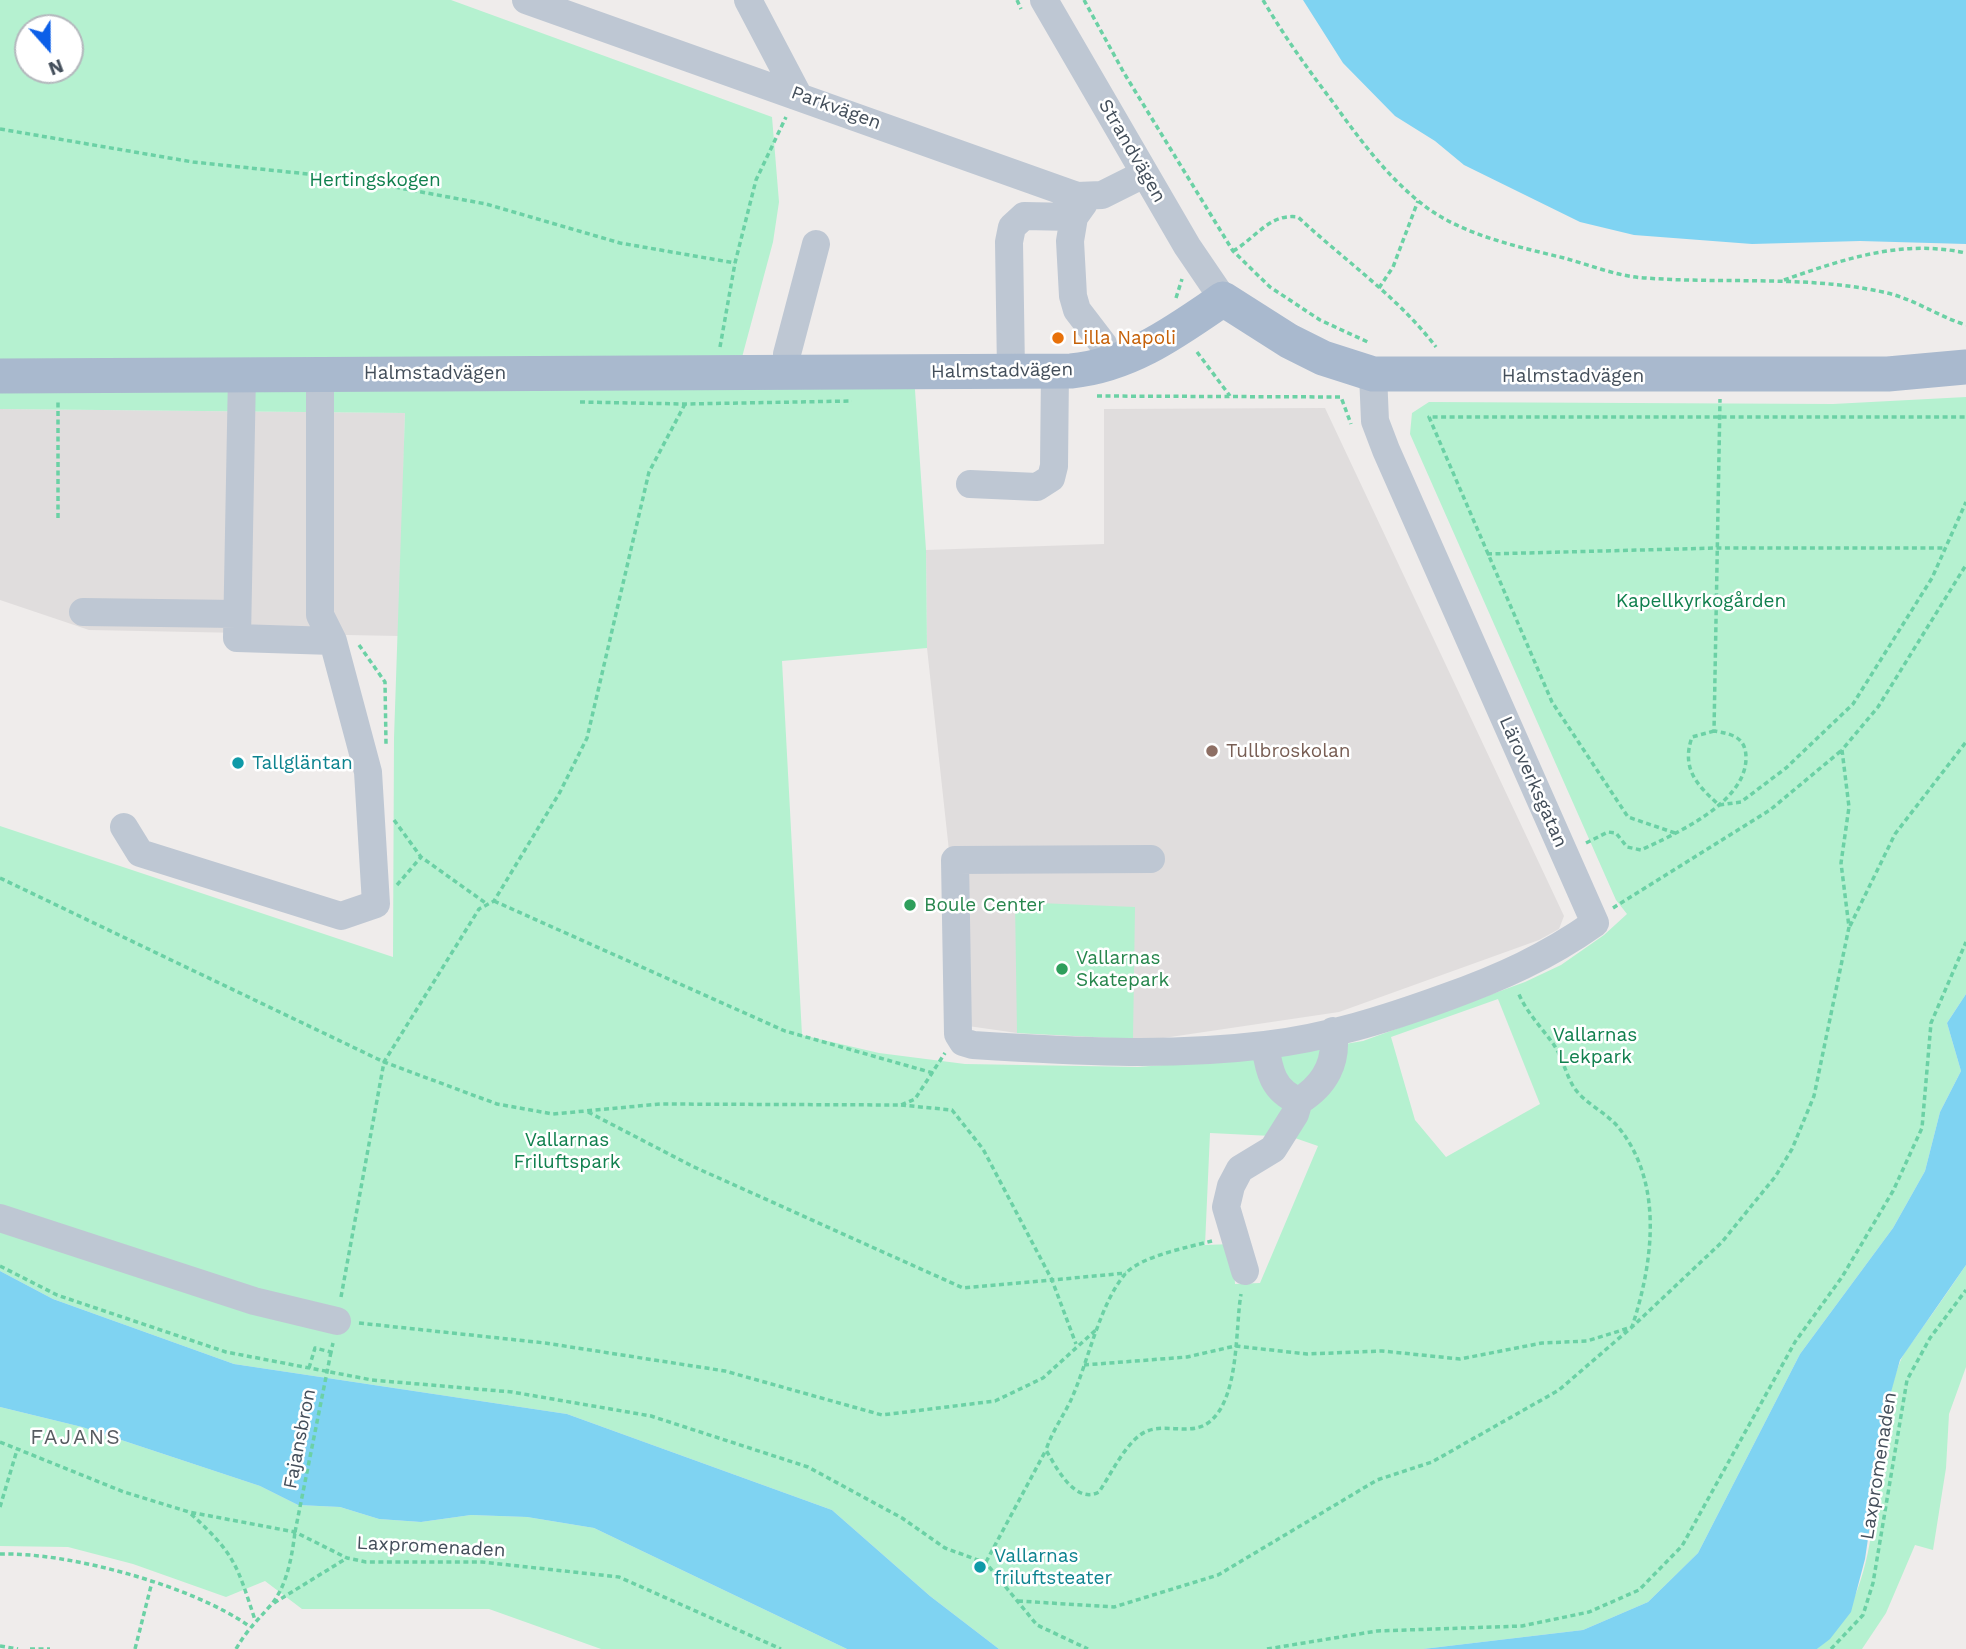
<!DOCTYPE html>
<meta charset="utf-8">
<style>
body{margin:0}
#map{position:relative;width:1966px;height:1649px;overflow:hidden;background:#efeceb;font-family:"Work Sans",sans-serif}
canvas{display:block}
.north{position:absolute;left:14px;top:14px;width:70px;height:70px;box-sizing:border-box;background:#fff;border:2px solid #b4b8bd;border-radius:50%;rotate:159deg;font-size:19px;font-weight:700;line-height:28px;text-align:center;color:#434e5a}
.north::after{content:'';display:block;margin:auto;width:24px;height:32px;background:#0c5fe8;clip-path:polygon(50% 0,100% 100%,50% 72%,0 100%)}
</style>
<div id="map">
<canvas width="1966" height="1649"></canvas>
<div class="north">N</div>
</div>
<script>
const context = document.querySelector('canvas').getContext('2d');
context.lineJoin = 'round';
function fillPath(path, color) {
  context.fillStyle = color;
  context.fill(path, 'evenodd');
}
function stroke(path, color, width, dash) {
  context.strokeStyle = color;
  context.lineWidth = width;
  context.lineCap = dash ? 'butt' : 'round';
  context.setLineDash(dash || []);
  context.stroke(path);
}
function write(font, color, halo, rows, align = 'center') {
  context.font = font + ' "Work Sans",sans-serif';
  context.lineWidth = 5;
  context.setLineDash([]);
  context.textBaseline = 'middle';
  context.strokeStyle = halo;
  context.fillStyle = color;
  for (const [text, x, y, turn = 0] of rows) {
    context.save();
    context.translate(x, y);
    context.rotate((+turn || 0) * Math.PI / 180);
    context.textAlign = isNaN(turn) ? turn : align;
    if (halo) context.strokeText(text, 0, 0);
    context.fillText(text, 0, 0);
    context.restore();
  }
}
const education = new Path2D(`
 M1325,408L1564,916L1559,929L1539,940L1339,1012L1150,1040L1017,1033L968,1026L927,648L926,550L1104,544V409Z
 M0,409L405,413L399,636L89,630L0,600Z`);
const green = new Path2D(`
 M0,0H451L772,117L779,202L773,242L741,361H913L926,550L927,648L782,661L802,1035L879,1053L965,1064L1138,1067L1267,1057L1363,1041L1525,982L1561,965L1604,935L1627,914L1616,900L1410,434L1412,413L1429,402L1833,404L1966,397V994L1947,1023L1961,1071L1940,1112L1925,1171L1893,1228L1800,1354L1698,1553L1648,1602L1583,1630L1423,1649H999L930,1596L832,1510L567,1414L234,1364L53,1299L0,1271V826L393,957L394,738L405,413L0,409ZM28,28H70V70H28ZM1498,999L1540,1104L1446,1157L1415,1120L1391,1037ZM1210,1133L1292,1137L1318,1146L1260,1283L1235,1284L1233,1244L1205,1245Z
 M1015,902L1135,907L1133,1039L1017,1033Z
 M1966,1265V1367L1949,1414L1946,1468L1933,1550L1915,1545L1886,1613L1862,1649H1817C1894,1586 1865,1448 1900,1362C1904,1351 1914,1341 1920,1331C1936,1309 1951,1287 1966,1265Z
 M0,1407L82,1427L260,1486L298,1505L340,1507L379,1519L421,1522L471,1515L527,1517L594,1528L847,1649H601L489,1609H302L265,1581L226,1597L133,1564L68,1547L0,1546Z`);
const water = new Path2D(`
 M1303,0H1966V244L1860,241L1752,244L1634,235L1580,222L1464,165L1435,141L1395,116L1343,63Z
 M1966,994V1265L1900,1360L1888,1403L1865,1559L1851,1612L1830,1639L1817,1649H1423L1583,1630L1648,1602L1698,1553L1800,1354L1893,1228L1925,1171L1940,1112L1961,1071L1947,1023Z
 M0,1271L53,1299L234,1364L567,1414L832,1510L930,1596L999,1649H847L594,1528L527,1517L471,1515L421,1522L379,1519L340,1507L298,1505L260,1486L82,1427L0,1407Z`);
const path = new Path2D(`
 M1017,0L1021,9
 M1084,0L1124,73L1233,251L1270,287L1320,320L1370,343
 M1263,0C1284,36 1307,68 1332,101C1361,141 1389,180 1430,210C1468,236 1519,247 1564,258C1590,265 1619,277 1646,278C1724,284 1805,275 1883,292C1913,298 1937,316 1966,325
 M0,129L193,162L346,178L486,204L620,243L735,263
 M1233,251C1255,239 1269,213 1298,217C1344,260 1398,297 1436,347
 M1784,280C1844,259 1902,239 1966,253
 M1379,288L1393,267L1418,201
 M1176,298L1182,279
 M720,347L735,263L756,180L786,117
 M1197,352L1230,396
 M1097,396L1341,397L1351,424
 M580,402L685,404L852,401
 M58,518V400
 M1487,554L1717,548H1945
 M359,645L385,682L386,744
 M1714,731L1692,737C1681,769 1697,785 1719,805L1741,802L1786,768L1853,704L1932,578L1966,502
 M394,820L421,857L487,904
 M1675,833L1628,817L1552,702L1429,417H1966
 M1586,843L1608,832L1616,833L1627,847L1641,850C1675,834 1746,803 1746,758C1746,737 1732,734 1714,731L1720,399
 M0,878L384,1062L497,1104L553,1114L660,1104L901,1105L915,1099L945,1053
 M397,885L421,857
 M494,901L785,1031L933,1073
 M1613,908L1770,810L1842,750
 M1850,926L1895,834L1966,742
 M901,1105L952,1110L983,1149L1052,1280L1126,1273
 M588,1112L692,1166L963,1288L1052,1280L1076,1344
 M1212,1241C1189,1247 1142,1256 1126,1273C1099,1304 1088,1364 1070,1402C1062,1418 1052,1432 1046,1450C1056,1467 1075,1505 1099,1492C1111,1474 1123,1448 1140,1435C1160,1420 1188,1437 1208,1423C1240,1400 1235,1328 1241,1294
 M0,1266L57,1295L226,1352L372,1380L512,1392L651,1416L808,1467L902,1518L945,1548L986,1563L1037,1625L1088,1649
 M341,1297L384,1062L479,909L494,901L560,792L587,738L649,472L685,404
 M359,1323L545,1343L725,1371L882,1415L995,1401L1043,1378L1098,1328
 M1084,1365L1187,1357L1235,1346L1307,1354L1382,1351L1460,1359L1542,1343L1587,1341L1632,1327C1653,1263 1664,1184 1619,1128C1607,1113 1586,1104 1575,1089C1566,1076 1563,1058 1554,1045C1542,1028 1526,1012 1518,992
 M309,1368L315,1348L331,1352L333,1343
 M0,1442L124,1492L189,1512L295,1532L347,1558L366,1562H482L619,1577L781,1649
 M0,1507L17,1450
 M191,1514C235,1554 237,1565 255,1620
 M0,1554C69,1552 193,1586 249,1626
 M986,1562L1046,1450
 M1018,1601L1114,1607L1218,1575L1377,1480L1432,1462L1559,1390L1632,1327L1722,1242L1775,1177L1792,1149L1814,1096L1849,927L1841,863L1849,807L1842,750L1878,707L1966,565
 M274,1603L347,1558
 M0,1646L18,1649
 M30,1649H50
 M135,1649L152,1582
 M236,1649C247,1630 256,1622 270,1606C287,1587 292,1556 295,1532
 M1267,1649L1377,1631L1522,1626L1589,1612L1639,1590L1682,1546L1795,1342L1842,1277L1893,1191L1922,1128L1931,1023L1966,942
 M1831,1649L1863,1615L1873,1583L1907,1380L1930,1338L1966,1290`);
const minor = new Path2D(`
 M526,0L1077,196L1102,195L1144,174
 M748,0L798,95
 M1044,0L1187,246L1223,299
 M1084,203L1074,217L1070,241L1073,296L1077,310L1103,344L1111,364
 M1011,371L1009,242L1012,227L1024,216L1074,217
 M242,374L237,638L333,641
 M787,374V354L816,244
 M970,484L1037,487L1051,478L1054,466L1055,371
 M83,612L237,614
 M124,827L140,853L341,916L376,904L368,772L333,641L320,615V372
 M1151,859L955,860L958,1034L963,1042L973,1045C1070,1051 1167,1057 1265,1045C1326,1038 1386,1019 1444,998C1500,978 1547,957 1595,923L1386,450L1375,421L1373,374
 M1265,1045C1269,1071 1273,1091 1299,1101
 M0,1218L254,1301L337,1321
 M1245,1271L1226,1207L1231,1186L1240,1169L1273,1149L1295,1114L1299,1101C1325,1085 1338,1062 1333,1031`);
const major = new Path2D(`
 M0,376L1071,371C1130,365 1175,332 1223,299L1289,341L1323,358L1373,374H1888L1966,367`);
const pathBridge = new Path2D(`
 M295,1532L331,1352`);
const markers = [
 [1058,338,7,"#e8710a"],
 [1212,751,7,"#8d6e63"],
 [238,763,7,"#0f9aa8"],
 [910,905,7,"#2e9e5b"],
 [1062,969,7,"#2e9e5b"],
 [980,1567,7,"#0f9aa8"]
];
const streetNames = [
 ["Parkvägen",836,108,20],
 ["Strandvägen",1132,151,60],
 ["Halmstadvägen",1002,371,-1],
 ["Halmstadvägen",435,373],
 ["Halmstadvägen",1573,376],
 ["Läroverksgatan",1533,782,66],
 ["Fajansbron",300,1439,-79],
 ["Laxpromenaden",1879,1466,-81],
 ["Laxpromenaden",431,1547,3]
];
const parkNames = [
 ["Hertingskogen",375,180],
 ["Kapellkyrkogården",1701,601],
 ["Vallarnas",1595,1035],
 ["Lekpark",1595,1057],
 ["Vallarnas",567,1140],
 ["Friluftspark",567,1162]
];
const foodNames = [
 ["Lilla Napoli",1072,338]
];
const educationNames = [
 ["Tullbroskolan",1226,751]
];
const cultureNames = [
 ["Tallgläntan",252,763],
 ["Vallarnas",994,1556],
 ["friluftsteater",994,1578]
];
const leisureNames = [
 ["Boule Center",924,905],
 ["Vallarnas",1076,958],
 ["Skatepark",1076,980]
];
const neighbourhoodNames = [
 ["FAJANS",76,1438]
];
fillPath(education, '#e0dddd');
fillPath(green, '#b5f1d0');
fillPath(water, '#7fd3f2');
stroke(path, '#6bd1a5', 3.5, [5, 3.5]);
stroke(minor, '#bec7d3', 28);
stroke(major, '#a9b9ce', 35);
stroke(pathBridge, '#6bd1a5', 3.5, [5, 3.5]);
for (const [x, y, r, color] of markers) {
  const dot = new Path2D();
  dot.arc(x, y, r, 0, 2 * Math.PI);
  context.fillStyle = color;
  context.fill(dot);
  stroke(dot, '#fff', 2.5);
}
write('19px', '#434e5a', '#fff', streetNames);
write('19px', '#10804e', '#fff', parkNames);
write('19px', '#c56008', '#fff', foodNames, 'left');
write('19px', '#785e54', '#fff', educationNames, 'left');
write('19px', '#0d838f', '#fff', cultureNames, 'left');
write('19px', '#27864d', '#fff', leisureNames, 'left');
context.letterSpacing = '2px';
write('21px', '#585c61', '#fff', neighbourhoodNames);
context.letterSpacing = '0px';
</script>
